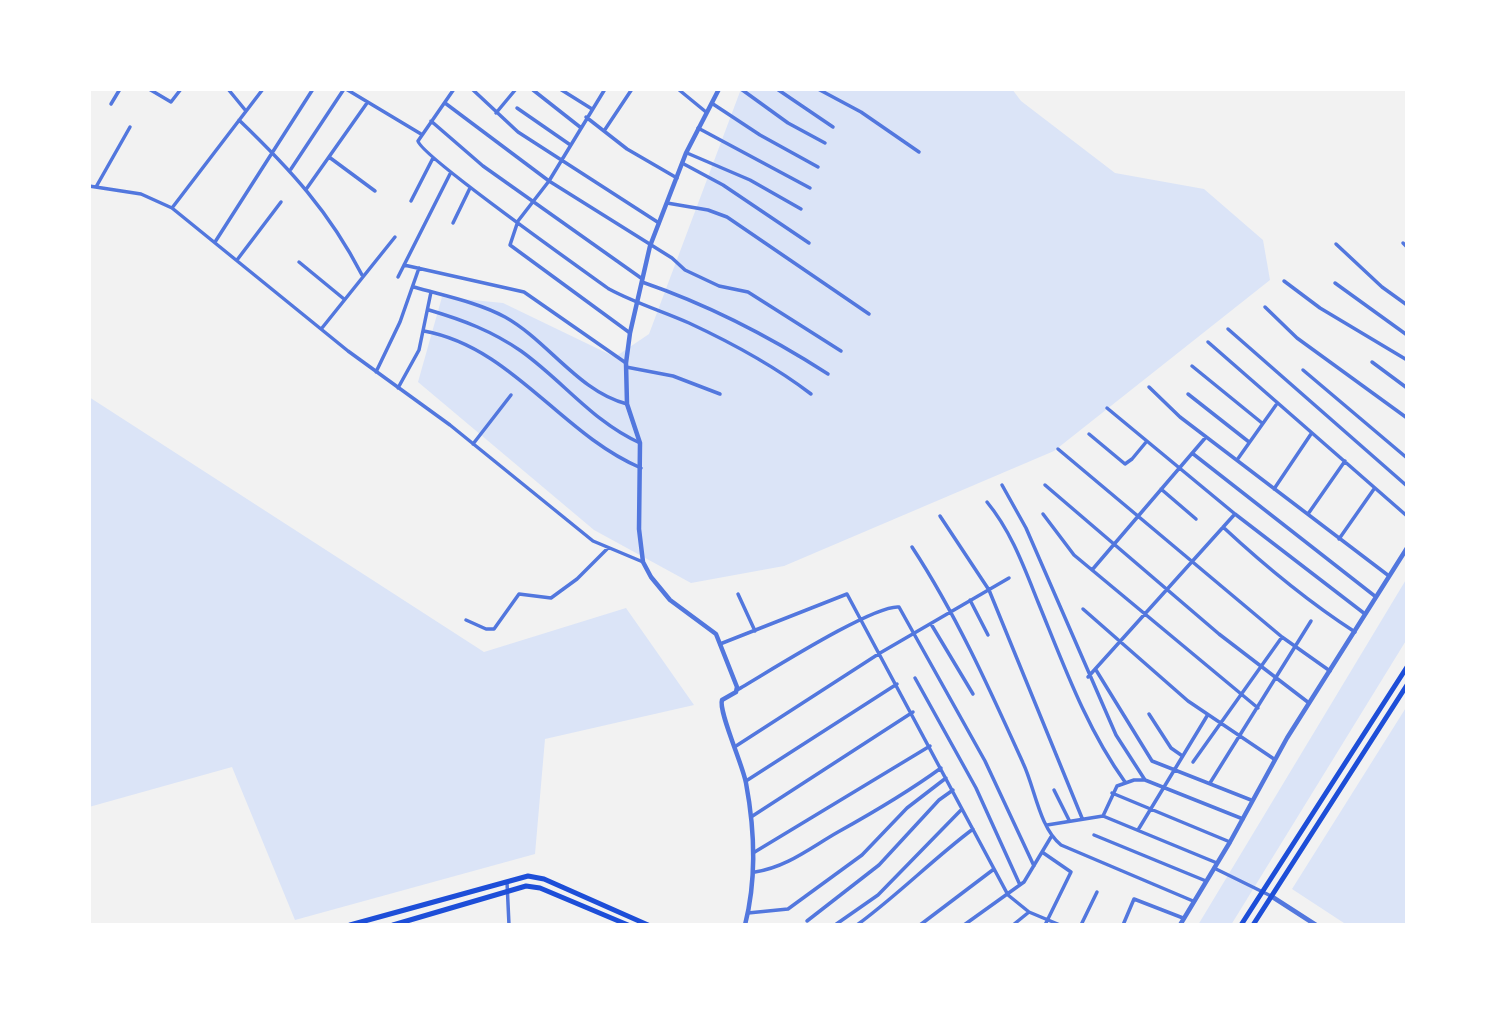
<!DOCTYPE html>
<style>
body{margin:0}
#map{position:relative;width:1496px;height:1014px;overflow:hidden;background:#f2f2f2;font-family:Helvetica,sans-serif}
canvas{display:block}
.frame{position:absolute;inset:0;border:91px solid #fff;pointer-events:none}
</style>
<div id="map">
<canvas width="1496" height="1014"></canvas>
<div class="frame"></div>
</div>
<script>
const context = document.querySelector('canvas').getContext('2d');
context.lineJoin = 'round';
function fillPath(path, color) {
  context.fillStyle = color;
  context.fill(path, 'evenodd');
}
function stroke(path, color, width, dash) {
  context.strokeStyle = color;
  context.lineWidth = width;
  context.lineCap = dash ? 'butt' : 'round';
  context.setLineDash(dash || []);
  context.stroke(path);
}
const green = new Path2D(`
 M741,89H1012L1021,101L1115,173L1204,189L1263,240L1270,280L1054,451L784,566L691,583L594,530L418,382L442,297L503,303L615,357L649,334Z
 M89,397L484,652L626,608L694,705L545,739L535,854L295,920L232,767L89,807Z
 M1407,578V639L1231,925H1198Z
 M1407,706V925H1347L1292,889Z`);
const minor = new Path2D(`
 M149,89L171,102L181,89
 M228,89L246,111
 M346,89L421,134
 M454,89L418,141C420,155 584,271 609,289C635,303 662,311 689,323C732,343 773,365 811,394
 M472,89L518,132L659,223
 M560,89L592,109
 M605,89L549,181L518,221L510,245L630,333
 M678,89L706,112
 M741,89L788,123L825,143
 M777,89L833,127
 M818,89L861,112L919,152
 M533,90L580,127
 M445,103L549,181L672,258L685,270L719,286L748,292L841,351
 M111,104L120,89
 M713,104L760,135L818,167
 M517,108L569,144
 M496,113L516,89
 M586,117L627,149L677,178
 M239,120C290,169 329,211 362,275
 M431,121L483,166L641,278
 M698,128L810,188
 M604,131L632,89
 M687,153L750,180L801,209
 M329,157L375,191
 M682,163L723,185L809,243
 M291,169L344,89
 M89,186L141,194L172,208L348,351L450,425L593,541L643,562
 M96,187L130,127
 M307,188L367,103
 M411,201L433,158
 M667,203L708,210L727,217L869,314
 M172,208L263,89
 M453,223L470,188
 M215,242L313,89
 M1403,243L1407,247
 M1336,244L1382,287L1407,305
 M237,260L281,202
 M299,262L344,299
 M404,265L524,292L626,363
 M398,277L450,174
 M1284,281L1320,308L1407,360
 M642,282C709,305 769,336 828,374
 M1335,283L1407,335
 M414,287C445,296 477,302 505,317C548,341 579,392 627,404
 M1265,307L1297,338L1407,418
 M429,310C463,320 492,331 521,351C563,381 593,422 640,443
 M322,328L395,237
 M1228,329L1407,486
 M424,331C512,347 561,434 641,468
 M1208,342L1407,516
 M1372,362L1407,388
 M1192,366L1262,423
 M626,367L673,376L720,394
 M1303,370L1407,458
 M376,372L400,322L419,268
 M1149,387L1180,417L1389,576
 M398,388L419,350L431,292
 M1188,394L1249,442
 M1107,408L1235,514L1365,614
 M1089,434L1125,464L1132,459L1147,441
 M473,444L511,395
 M1058,449L1282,637L1330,671
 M1192,453L1376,597
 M1237,460L1276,405
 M1002,485L1026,528L1116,735L1145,780L1243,819
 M1045,485L1219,634L1309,703
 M1161,489L1196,519
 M1274,489L1311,434
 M987,502C1011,531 1024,567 1038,602C1063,663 1086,728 1125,782
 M1043,514L1074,555L1258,708
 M1308,514L1345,461
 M940,516L989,590L1082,818
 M1223,527C1265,566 1307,601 1355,632
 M1339,539L1374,489
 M912,547C956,614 990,690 1023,763C1035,788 1039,827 1061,845L1193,901
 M1092,570L1206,437
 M738,594L755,631
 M970,600L988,635
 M1083,609L1188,701L1274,759
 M466,620L486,629H494L519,594L551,598L577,579L607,549
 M931,624L973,694
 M720,644L847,594L1008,895L1029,912L1060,925
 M1096,670L1152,761L1251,800
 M1088,677L1234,515
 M915,678L976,788L1020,885
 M737,690C765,674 874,604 899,607L985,761L1034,866
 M1149,714L1171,748L1181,755
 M736,746L880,653L1009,578
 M1193,762L1282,637
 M746,781L897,684
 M1210,783L1311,621
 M1054,790L1069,820
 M1112,793L1230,842
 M1103,816L1117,786L1134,780H1145
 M751,817L913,712
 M1047,825L1103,816L1217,863
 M1138,830L1207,716
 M1094,835L1206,881
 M1042,852L1071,872L1045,925
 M753,853L930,746
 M1214,868L1271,896
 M755,872C787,867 810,848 838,832C874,812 908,792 941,768
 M507,882L509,925
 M748,913L788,909L862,855L907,808L946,778
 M807,921L879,865L939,800L953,790
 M835,925L878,895L962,809
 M857,925C898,895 933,859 973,829
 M920,925L994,869
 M964,925L1024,882L1051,837
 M1013,925L1029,912
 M1081,925L1097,892
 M1123,925L1134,899L1183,918`);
const tertiary = new Path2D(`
 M719,89L686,153L650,246L630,333L626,363L627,404L640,443L639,529L643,562L651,577L670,600L716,634L737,687L736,692L722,700C718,711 743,765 746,783C755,831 757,878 745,925
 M1271,896L1316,925
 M1180,925L1230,842L1287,738L1407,548`);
const secondary = new Path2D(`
 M350,925L528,876L544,879L648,925
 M393,925L526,886L540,888L628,925
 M1241,925L1407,667
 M1253,925L1407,685`);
fillPath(green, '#dbe4f7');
stroke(minor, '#5277de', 3.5);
stroke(tertiary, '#5277de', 4.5);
stroke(secondary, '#1d4ed8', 5);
</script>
